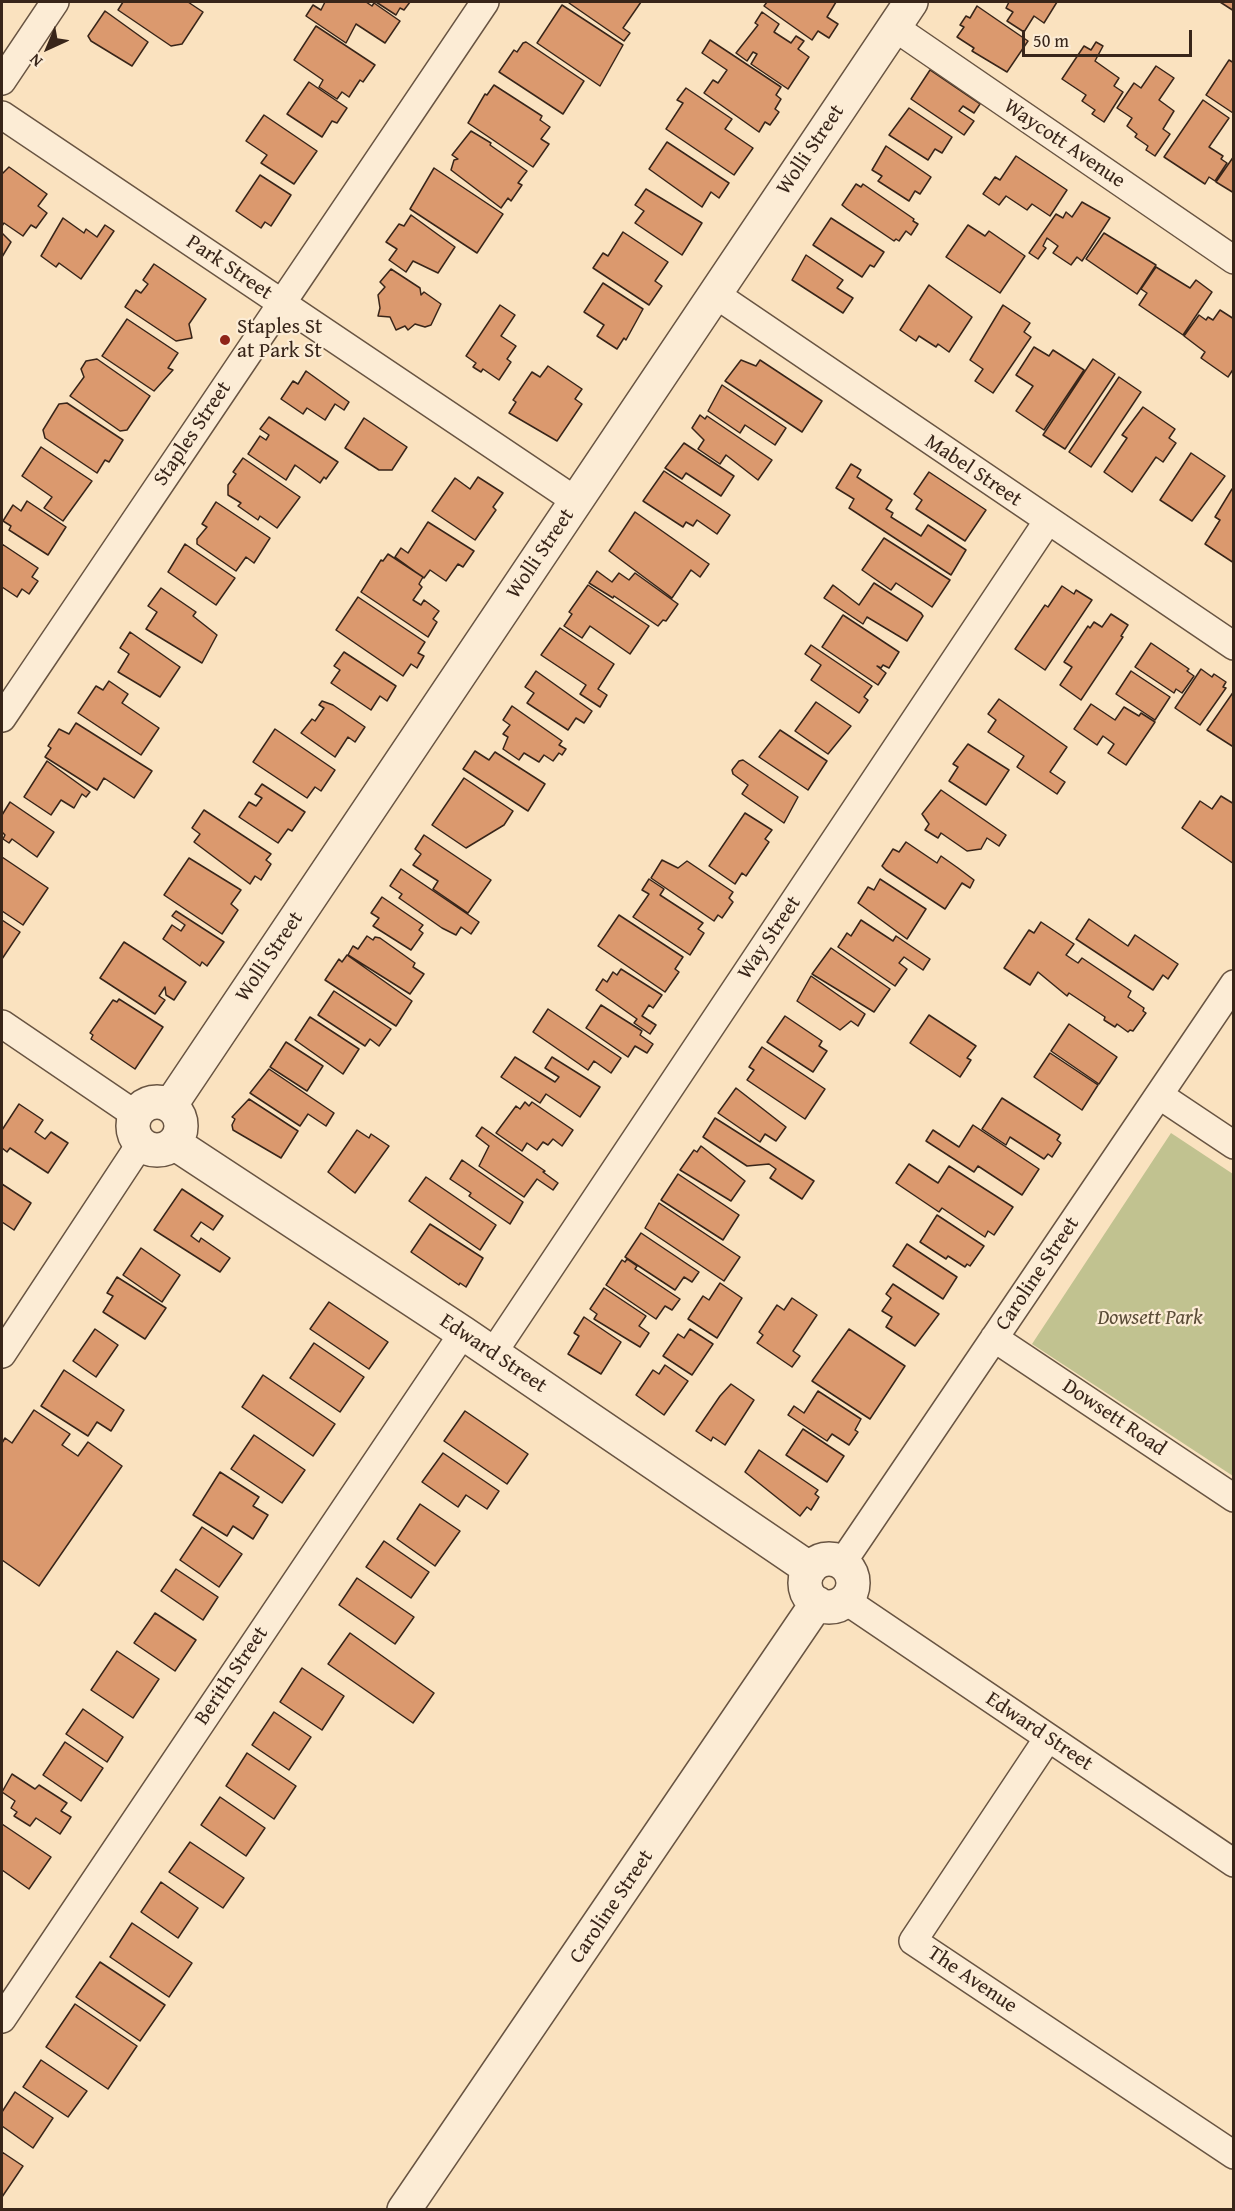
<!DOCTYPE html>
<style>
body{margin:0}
#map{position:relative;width:1235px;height:2211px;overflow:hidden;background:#fae2bf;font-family:"Gentium Book Plus",serif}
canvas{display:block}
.frame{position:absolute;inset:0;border:3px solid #382519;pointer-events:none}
.north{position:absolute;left:18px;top:18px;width:60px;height:60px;-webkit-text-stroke:4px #fcecd5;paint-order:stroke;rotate:224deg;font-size:16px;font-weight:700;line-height:24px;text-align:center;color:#382519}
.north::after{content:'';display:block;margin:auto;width:21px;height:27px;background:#382519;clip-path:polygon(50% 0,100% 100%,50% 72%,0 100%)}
.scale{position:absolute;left:1022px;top:30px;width:170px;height:27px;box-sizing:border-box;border:3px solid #382519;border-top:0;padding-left:8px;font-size:18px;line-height:21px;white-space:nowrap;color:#382519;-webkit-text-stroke:4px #fcecd5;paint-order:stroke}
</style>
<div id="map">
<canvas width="1235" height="2211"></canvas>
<div class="frame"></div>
<div class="north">N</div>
<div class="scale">50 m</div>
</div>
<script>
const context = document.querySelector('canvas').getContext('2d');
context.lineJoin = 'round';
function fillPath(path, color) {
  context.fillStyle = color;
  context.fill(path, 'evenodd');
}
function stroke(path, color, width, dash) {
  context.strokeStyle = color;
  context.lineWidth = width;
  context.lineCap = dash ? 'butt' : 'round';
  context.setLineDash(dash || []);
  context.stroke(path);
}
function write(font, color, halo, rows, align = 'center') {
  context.font = font + ' "Gentium Book Plus",serif';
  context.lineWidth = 4.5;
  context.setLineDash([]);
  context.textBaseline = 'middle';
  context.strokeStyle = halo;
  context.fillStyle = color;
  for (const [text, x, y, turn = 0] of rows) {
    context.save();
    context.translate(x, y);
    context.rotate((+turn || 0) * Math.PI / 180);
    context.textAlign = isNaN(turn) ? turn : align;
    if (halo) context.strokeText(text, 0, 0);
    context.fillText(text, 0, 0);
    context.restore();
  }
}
const green = new Path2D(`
 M1171,1133L1233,1174V1476L1032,1344Z`);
const building = new Path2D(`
 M123,2H188L203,12L182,44L171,46L118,10Z
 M325,2H366L372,6L374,3L400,21L385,43L356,24L346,43L306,16L313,5L321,10Z
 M376,2H410L404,10L400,8L396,15Z
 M570,2H641L623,28L630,33L624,41L569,3Z
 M767,2H836L827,17L838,24L829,38L818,31L812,40L764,6Z
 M1009,2H1057L1044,23L1034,16L1024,32L1007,21L1013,12L1006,8Z
 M1220,2H1234V11Z
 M562,5L623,45L600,86L537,43Z
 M977,6L1028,41L1007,72L972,51L974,48L957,37L964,27L960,25L966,16L970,18Z
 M105,11L148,42L132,66L91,41L88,36Z
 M762,12L779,24L774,32L791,43L796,36L804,41L798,49L809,57L788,89L751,64L757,54L753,52L747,61L736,53L758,25L755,23Z
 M316,26L375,65L363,82L360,80L349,97L342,92L337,99L319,87L323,80L294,60Z
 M710,40L781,87L776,95L781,99L775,109L779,112L770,125L765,122L759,132L704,93L713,80L718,83L727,70L702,53Z
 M526,42L584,81L563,114L499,72L514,50L517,52L523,43Z
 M1096,42L1103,46L1095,61L1119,78L1114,86L1123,92L1104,122L1092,114L1095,110L1082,101L1086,95L1062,79L1084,46L1091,50Z
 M1229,60L1234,63L1233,113L1206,95Z
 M1156,66L1174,78L1159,100L1174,111L1163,129L1170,134L1155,156L1146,150L1148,146L1135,137L1137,134L1127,126L1132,118L1117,108L1134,83L1141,88Z
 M930,70L980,104L974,113L963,106L959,111L974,121L964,135L911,99Z
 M309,82L347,108L337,123L332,121L322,137L287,114Z
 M494,85L542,116L540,120L550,127L541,139L549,144L533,167L468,123L485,94L487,95Z
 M686,88L732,119L725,129L753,148L734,175L666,129L683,103L677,100Z
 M1203,100L1229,118L1209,147L1223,156L1221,159L1227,163L1215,181L1209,177L1205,184L1164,157Z
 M909,108L952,137L942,153L935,149L928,160L889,135Z
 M264,115L317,151L294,184L261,163L267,155L246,141Z
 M471,131L491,143L490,145L527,171L518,183L522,185L511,201L508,198L501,208L451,170L454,160L458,159L452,155Z
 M667,142L729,183L719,198L711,192L702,207L649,169Z
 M886,146L931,177L920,194L915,191L909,201L878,181L882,176L872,170Z
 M1016,156L1067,190L1050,216L1032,204L1027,210L1006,196L999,205L983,194L995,177L1000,180Z
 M1234,156V193L1216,182Z
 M9,167L47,194L38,206L47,213L36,228L31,225L23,236L4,223L2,226V174Z
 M434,168L503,214L477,253L410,209Z
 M260,175L291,195L271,226L265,222L261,228L236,211Z
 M856,184L861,187L863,184L914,219L913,221L918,224L911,235L906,231L899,241L896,239L894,241L847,209L842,205Z
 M646,189L702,223L682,255L635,223L644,211L635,205Z
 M1082,202L1110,218L1082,261L1077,257L1071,265L1053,253L1058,246L1047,238L1043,246L1046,248L1038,259L1029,253L1056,214L1063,218L1066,212L1072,217Z
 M411,215L455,247L438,273L413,261L406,272L389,260L397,249L386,242L399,224L404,226Z
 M63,218L84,233L86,229L97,237L105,225L114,231L81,279L59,263L56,267L41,256Z
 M831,218L884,252L874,267L870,265L862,277L813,245Z
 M968,225L985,236L989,231L1025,256L1000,293L946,257Z
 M623,232L668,262L655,281L662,286L649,305L593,268L603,253L608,256Z
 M2,233L11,242L2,257Z
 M1104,233L1156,265L1137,294L1086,259Z
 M806,255L843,280L837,288L853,298L843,313L792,280Z
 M154,264L206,299L189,324L192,338L176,341L125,307L136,290L141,293L148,284L143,280Z
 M1156,267L1190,288L1196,280L1212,292L1183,335L1139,305L1147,293L1141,289Z
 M391,269L420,288L421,295L424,292L441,304L431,325L425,327L415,324L408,330L405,326L396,330L390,317L378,316L380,308L378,295L385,287L380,282Z
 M603,283L643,309L626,340L624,338L617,349L597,336L604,325L584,312Z
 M929,285L972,317L949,352L938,344L936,347L919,336L916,341L900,330Z
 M500,305L515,315L501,336L516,346L507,359L511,362L499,380L483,369L481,372L473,367L476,363L466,356Z
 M1003,305L1030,323L1024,332L1031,337L993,393L975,381L983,369L970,360Z
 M1220,310L1234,319V368L1228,377L1201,358L1205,352L1184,336L1199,315L1206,320L1208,317L1213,320Z
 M127,319L178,353L168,368L173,370L154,391L102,356Z
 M1034,347L1049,356L1053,350L1084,370L1044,430L1016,411L1033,386L1016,375Z
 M97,359L150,396L127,430L120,431L70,396L84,377L81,369L86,361Z
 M1093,359L1115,374L1065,449L1043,435Z
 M741,360L756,366L760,360L822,401L802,432L725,381Z
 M548,366L582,389L575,399L582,404L557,441L509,413L516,402L513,400L532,372L540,377Z
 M306,371L349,402L344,410L335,404L325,420L307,408L303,414L281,399L293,381L298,384Z
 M1119,377L1141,392L1091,467L1069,452Z
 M722,385L786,428L775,445L745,425L740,433L708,411Z
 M67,403L123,440L109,462L105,460L97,473L45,438L43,430L59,404Z
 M1143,407L1175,429L1169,438L1176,443L1163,462L1156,457L1132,492L1104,472L1127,438L1122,435Z
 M700,415L705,419L707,416L772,460L758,480L726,455L720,464L698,449L704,440L692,428Z
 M269,417L338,462L326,479L324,477L320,483L295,465L286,480L248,454L260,436L266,440L269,435L260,429Z
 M364,418L407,447L392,470H379L345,448Z
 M684,443L734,476L721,496L686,473L682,479L665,468Z
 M41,447L92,481L63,521L44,508L52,497L22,476Z
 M1191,453L1225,476L1192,521L1160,500Z
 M243,458L300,497L277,528L260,516L258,520L238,506L241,503L228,495V485L236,474L233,472Z
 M851,464L861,470L857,477L892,500L886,509L893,513L891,517L921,536L928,525L966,550L951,575L849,508L854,499L836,488Z
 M664,471L730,515L717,534L697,520L693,526L686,522L683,527L643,501Z
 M929,472L986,510L965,541L916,509L922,500L914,494Z
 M478,477L503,493L493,507L496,510L475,540L432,511L455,478L470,489Z
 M1232,489L1234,490V563L1205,544L1220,520L1215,517Z
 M27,501L66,527L48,555L9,530L11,526L3,521L13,505L21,511Z
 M216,502L270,538L254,563L246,557L236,571L197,544V539L207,527L202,524Z
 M635,512L709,564L700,577L691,570L672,598L609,551Z
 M428,522L474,551L463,567L458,564L446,581L430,570L424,578L395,557L401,548L408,553Z
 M884,538L950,580L932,607L896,583L891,590L862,570Z
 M2,544L38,568L32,577L38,581L29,594L22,589L17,597L2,587Z
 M185,544L235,578L216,605L168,572Z
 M388,554L423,577L419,584L422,587L413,600L421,605L424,600L439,611L433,619L437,622L428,637L361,592L381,560L383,561Z
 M597,571L612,582L619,573L629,580L635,573L678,604L666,621L663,620L658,626L614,596L613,598L589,583Z
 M874,583L921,613L923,616L907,641L867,617L863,624L824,598L833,585L859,605Z
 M588,585L649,626L630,654L590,626L582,638L564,626L572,614L569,612Z
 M1062,586L1074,594L1076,590L1092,600L1045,670L1015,649L1045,605L1048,607Z
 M161,588L196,612L193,616L217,635L202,663L146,629L157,612L148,606Z
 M358,597L425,642L418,653L424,656L417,668L411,664L403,676L336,630Z
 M1111,614L1128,625L1121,636L1123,637L1081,700L1060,685L1072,667L1064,662L1088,626L1090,628L1094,622L1102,627Z
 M843,615L899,652L889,668L883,665L881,668L877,666L886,673L878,685L822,647Z
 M560,628L614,664L598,689L607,695L600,707L580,694L586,685L541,655Z
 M130,632L180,667L160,697L118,672L129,654L120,648Z
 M1151,643L1189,669L1187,671L1194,676L1182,693L1176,689L1174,693L1135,667Z
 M811,645L872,686L864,697L868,700L859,713L811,680L821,665L805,654Z
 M344,652L396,686L387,701L380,696L371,710L331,683L340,670L334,666Z
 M1201,669L1212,677L1214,674L1226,682L1223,687L1226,688L1200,725L1175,708Z
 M536,671L592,711L584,723L576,718L568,730L527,703L534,693L525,687Z
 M1131,671L1170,697L1155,720L1116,694Z
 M109,681L128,694L122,703L159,728L141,755L78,713L96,686L103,690Z
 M1234,691V744L1232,746L1207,730Z
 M999,699L1067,747L1050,772L1065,782L1057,794L1017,767L1024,756L988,732L996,720L988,714Z
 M322,701L333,705L365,727L355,742L348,737L335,757L301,733L312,719L315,721L324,708L319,705Z
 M816,702L851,726L828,754L795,731Z
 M1091,704L1115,720L1124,707L1139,716L1141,713L1155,722L1126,765L1108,753L1114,744L1103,736L1097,745L1074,729Z
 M512,706L562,741L559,745L566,749L562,755L559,753L553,761L544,755L539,762L524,753L519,760L503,749L508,737L503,734L510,725L503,720Z
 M76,723L152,771L134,798L104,778L97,790L45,757L51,748L48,746L59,729L69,734Z
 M275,729L335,770L321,791L315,787L307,798L253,762Z
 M780,730L827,761L808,790L759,757Z
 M968,744L1009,770L986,805L949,781L958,767L953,764Z
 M475,751L489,760L495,752L545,784L528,811L463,769Z
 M743,760L798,797L784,823L742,794L748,785L733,774L732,770L739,761Z
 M47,761L90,792L86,797L82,794L74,808L61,800L51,815L24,797Z
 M464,778L513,811L504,825L466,848L432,825Z
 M262,784L305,812L292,831L288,829L278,843L239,817L249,802L256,806L262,798L255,794Z
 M941,790L1006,835L999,846L987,838L981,849L967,851L941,833L938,838L925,830L929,824L922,814Z
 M1221,796L1234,804V864L1182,828L1200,801L1212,809Z
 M10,802L54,832L37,857L12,839L9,843L3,839L5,835L2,832V815Z
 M204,810L271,854L266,860L271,864L261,880L255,876L250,884L194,842L200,834L192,828Z
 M745,813L772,830L765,839L769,842L746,876L742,873L735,884L709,866Z
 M424,835L491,880L468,913L433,889L438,881L413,865L421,854L415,849Z
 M906,842L937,863L941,856L958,868L974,880L970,888L962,883L945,909L886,870L882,866L893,849L899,852Z
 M2,857L48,888L23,925L2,911Z
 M189,858L241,890L231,904L238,910L222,934L164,895Z
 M662,860L678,868L687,861L733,892L729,898L733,902L722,918L718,915L714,921L651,878Z
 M401,869L479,922L471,934L461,927L456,935L442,928L399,898L402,894L390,886Z
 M649,879L664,889L660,895L703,923L698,929L704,933L690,955L633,917L649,894L642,890Z
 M880,879L926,909L907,939L858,903L868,887L874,890Z
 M382,897L423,925L419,930L423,933L411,950L373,926L379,918L371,913Z
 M176,911L224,942L207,966L202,962L200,966L163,939L172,925L181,931L185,925L172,916Z
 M619,915L683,957L675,969L679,972L665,992L598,946Z
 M1089,919L1128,946L1135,935L1178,964L1168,979L1163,975L1153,990L1076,939Z
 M2,920L20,932L2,959Z
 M861,920L893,941L896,936L930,959L923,970L904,957L899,963L907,969L895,986L838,947L847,933L851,936Z
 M1041,922L1074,944L1066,955L1078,963L1082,958L1131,991L1128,997L1144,1008L1143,1011L1146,1013L1133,1031L1130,1030L1128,1032L1117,1024L1115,1027L1104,1020L1105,1017L1069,993L1067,996L1038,972L1030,985L1004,968L1029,930L1034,933Z
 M367,936L373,940L375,937L380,938L415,963L413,967L424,974L410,994L348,955L353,946L358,949Z
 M124,942L186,982L174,1000L166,995L165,987L159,996L165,1000L155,1014L100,978Z
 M831,948L890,989L874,1012L812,974Z
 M347,955L412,1001L396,1026L325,980L339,959L342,962Z
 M621,969L662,995L653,1008L649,1005L642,1016L656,1025L650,1034L634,1023L637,1019L596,990L603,979L607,982L613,972L617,975Z
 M811,976L865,1014L858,1026L851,1021L840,1030L797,1001Z
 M334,991L391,1029L379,1046L370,1039L365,1046L318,1015Z
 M119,999L163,1027L135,1069L91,1039L93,1035L90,1033L113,1000L117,1002Z
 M601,1005L642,1031L640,1035L653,1044L647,1053L635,1046L628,1057L586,1028Z
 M548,1009L621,1058L611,1073L594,1061L588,1070L533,1032Z
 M929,1015L976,1046L967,1058L971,1060L960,1077L910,1043Z
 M785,1016L822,1041L819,1046L827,1051L813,1072L767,1042Z
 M310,1017L359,1049L343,1074L295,1040Z
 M1069,1024L1117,1057L1099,1084L1051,1051Z
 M286,1042L323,1066L307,1091L270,1067Z
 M762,1047L825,1089L805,1119L747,1080L754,1070L749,1067Z
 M1050,1053L1098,1085L1082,1110L1034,1077Z
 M515,1057L555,1082L559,1077L545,1068L552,1057L600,1087L580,1117L546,1094L540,1103L501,1077Z
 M269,1069L334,1113L326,1126L308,1114L300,1126L250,1093Z
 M736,1088L786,1127L776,1141L765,1134L760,1142L718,1113Z
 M1002,1098L1060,1135L1057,1140L1061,1143L1052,1157L1048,1154L1044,1159L1010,1137L1006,1145L982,1129Z
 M249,1099L298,1131L281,1158L233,1130L232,1125L235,1119L232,1117Z
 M525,1102L529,1106L532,1102L573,1130L562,1146L553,1139L548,1145L543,1142L537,1150L527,1143L522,1151L496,1133L516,1106L520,1109Z
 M19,1104L43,1120L35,1132L45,1139L51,1132L68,1143L48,1173L10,1148L7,1152L2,1148V1130Z
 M715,1118L814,1181L802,1199L770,1178L776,1169L769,1164L747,1166L703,1137Z
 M973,1125L1039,1169L1022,1195L978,1166L974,1172L926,1141L933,1130L959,1147Z
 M482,1127L545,1171L543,1172L558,1183L553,1190L537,1179L524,1197L479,1166L489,1146L476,1136Z
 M357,1130L369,1138L371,1134L389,1146L355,1193L328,1172Z
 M701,1146L745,1181L731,1201L680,1170L694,1150L697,1152Z
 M462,1160L523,1202L510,1224L469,1196L471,1193L450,1179Z
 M909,1164L938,1183L949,1166L1013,1207L994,1235L988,1231L985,1237L942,1208L939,1212L896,1183Z
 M678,1174L739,1215L723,1240L661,1200Z
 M426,1177L496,1225L480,1250L409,1201Z
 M2,1184L31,1203L14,1230L2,1222Z
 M182,1189L223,1216L213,1230L201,1222L191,1236L199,1242L201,1238L230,1258L220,1272L154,1230Z
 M659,1203L740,1257L724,1281L645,1228Z
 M937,1215L984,1246L970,1266L967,1264L965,1267L948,1256L946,1259L920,1242Z
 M430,1224L483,1258L466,1287L460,1283L459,1285L411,1252Z
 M641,1233L699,1272L692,1282L684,1277L675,1290L625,1257Z
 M907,1244L957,1277L943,1299L893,1266Z
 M141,1248L180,1275L162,1302L123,1275Z
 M627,1259L637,1266L635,1269L680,1299L672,1310L665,1306L656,1319L606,1285L622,1260L625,1262Z
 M117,1277L166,1308L145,1339L103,1312L113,1296L107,1293Z
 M720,1283L742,1298L717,1338L688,1319L703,1296L709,1300Z
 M893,1284L939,1314L915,1346L886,1327L892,1317L882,1311L891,1298L886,1294Z
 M604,1288L646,1316L639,1326L649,1333L640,1347L594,1319L597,1314L590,1309Z
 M792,1298L817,1315L793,1351L800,1356L792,1367L757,1343L763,1335L759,1332L777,1305L784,1310Z
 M329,1302L388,1342L369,1369L310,1329Z
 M584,1317L621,1342L601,1374L568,1354L579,1336L574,1333Z
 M95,1329L118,1345L96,1377L73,1361Z
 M690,1329L713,1344L692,1375L663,1356L678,1334L684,1338Z
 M849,1329L905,1366L870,1419L812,1381Z
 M314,1343L364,1377L340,1412L290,1378Z
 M665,1365L688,1381L664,1415L636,1395L653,1370L659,1374Z
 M64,1370L124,1410L111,1431L97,1422L88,1436L41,1406Z
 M263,1375L335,1424L313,1456L242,1407Z
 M731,1384L754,1400L725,1445L713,1437L711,1441L696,1431L720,1396Z
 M818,1391L861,1419L855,1430L858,1432L849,1445L832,1434L827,1441L788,1415L794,1406L804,1413Z
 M34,1410L70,1434L62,1445L78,1456L88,1442L122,1466L39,1586L2,1560V1443L5,1438L12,1443Z
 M465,1411L528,1454L507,1484L444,1441Z
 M803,1429L844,1456L827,1482L786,1455Z
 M254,1435L305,1470L282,1503L231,1469Z
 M759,1450L818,1490L815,1494L819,1497L811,1510L807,1507L800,1516L745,1472Z
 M443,1453L499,1491L487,1509L466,1495L458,1507L422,1482Z
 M220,1472L259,1497L253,1506L268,1515L253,1539L233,1526L227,1536L193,1515Z
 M420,1504L460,1531L435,1566L397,1539Z
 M202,1527L242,1554L219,1587L180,1560Z
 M384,1541L429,1572L411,1598L366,1567Z
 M176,1569L218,1597L203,1620L161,1591Z
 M357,1578L414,1617L395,1644L339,1605Z
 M155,1613L196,1640L175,1671L134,1643Z
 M350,1633L434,1693L413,1723L328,1664Z
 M117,1651L159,1679L133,1718L91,1690Z
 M302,1668L344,1696L322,1730L280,1702Z
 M83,1709L123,1737L107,1762L66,1734Z
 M274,1712L311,1737L289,1770L252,1745Z
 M65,1742L103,1768L81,1801L43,1775Z
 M247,1753L296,1786L274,1819L226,1786Z
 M12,1774L35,1789L39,1785L67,1803L61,1811L71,1817L60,1834L36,1818L30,1826L14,1816L17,1812L11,1808L15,1801L2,1792Z
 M220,1797L265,1828L246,1856L201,1825Z
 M2,1824L51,1857L29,1889L2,1870Z
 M190,1842L244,1878L223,1908L169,1872Z
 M161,1882L198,1908L178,1938L141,1912Z
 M132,1923L192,1963L169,1997L110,1957Z
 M100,1962L165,2005L140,2041L76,1997Z
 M75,2004L137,2046L108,2089L46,2047Z
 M41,2060L87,2091L68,2117L23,2087Z
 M15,2092L53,2118L33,2148L2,2126V2112Z
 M2,2152L23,2166L2,2197Z`);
const minor = new Path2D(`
 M894,27L1234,260
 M2,81L55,2
 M2,115L576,501
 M715,294L1234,646
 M2,718L485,2
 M2,1024L136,1115
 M1159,1095L1234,1145
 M994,1338L1234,1498
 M493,1353L1047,522
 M2,1354L141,1143
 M842,1563L1234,984
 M845,1600L1234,1863
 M1048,1738L913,1941L1234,2155
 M2,2019L463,1333`);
const tertiary = new Path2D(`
 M133 1126a24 24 0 1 1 48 0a24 24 0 1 1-48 0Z
 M170,1106L911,2
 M174,1143L463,1333L810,1569
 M805 1583a24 24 0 1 1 48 0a24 24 0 1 1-48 0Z
 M404,2210L817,1603`);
const markers = [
 [225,340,6,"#8f2418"]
];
const streetNames = [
 ["Waycott Avenue",1064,144,34],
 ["Wolli Street",811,150,-56],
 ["Park Street",229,268,34],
 ["Staples Street",193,434,-56],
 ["Mabel Street",973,471,34],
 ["Wolli Street",541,554,-56],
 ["Way Street",770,938,-56],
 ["Wolli Street",270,957,-56],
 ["Caroline Street",1038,1274,-56],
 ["Edward Street",493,1354,34],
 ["Dowsett Road",1114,1418,34],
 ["Berith Street",232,1676,-56],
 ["Edward Street",1039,1732,34],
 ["Caroline Street",612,1907,-56],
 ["The Avenue",972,1980,34]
];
const poiNames = [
 ["Staples St",237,328],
 ["at Park St",237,352]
];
const parkNames = [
 ["Dowsett Park",1150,1319]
];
fillPath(green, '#c1c290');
fillPath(building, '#db996e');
stroke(building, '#382519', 1.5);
stroke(minor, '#685442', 30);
stroke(tertiary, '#685442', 36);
stroke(minor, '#fcecd5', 27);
stroke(tertiary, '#fcecd5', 33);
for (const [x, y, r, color] of markers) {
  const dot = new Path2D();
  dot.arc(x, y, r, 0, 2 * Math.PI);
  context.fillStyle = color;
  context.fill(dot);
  stroke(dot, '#fcecd5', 2);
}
write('21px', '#382519', '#fcecd5', streetNames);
write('21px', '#382519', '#fcecd5', poiNames, 'left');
write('italic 21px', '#5a4c37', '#fcecd5', parkNames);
</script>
